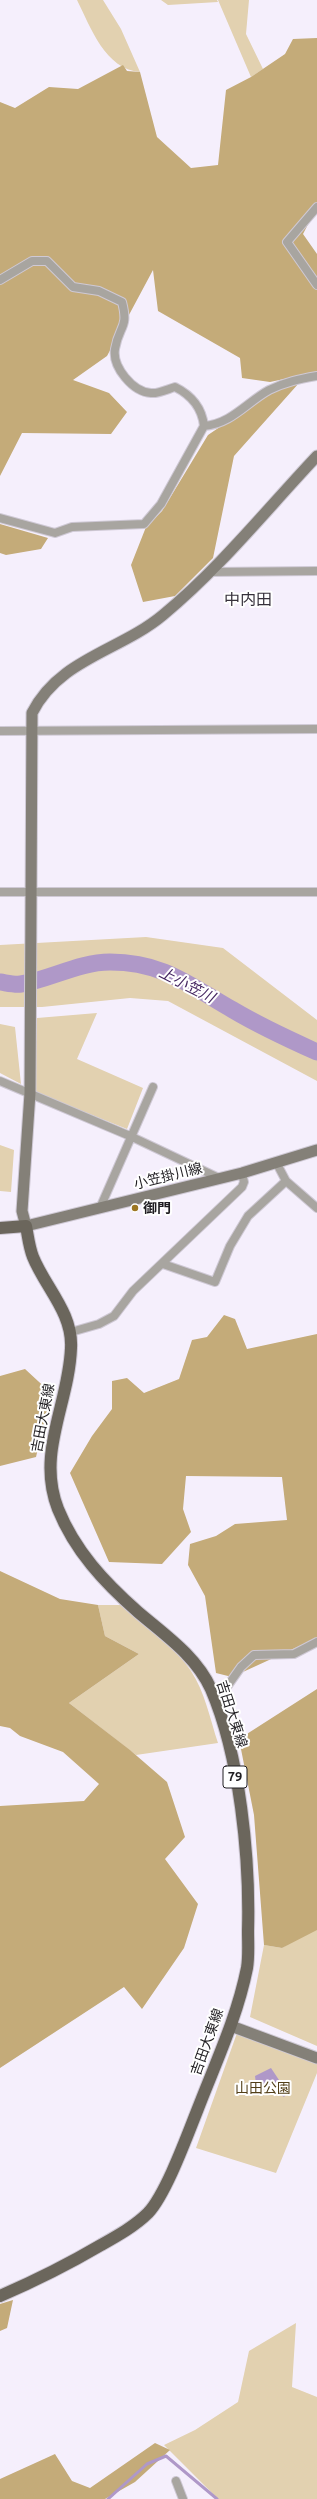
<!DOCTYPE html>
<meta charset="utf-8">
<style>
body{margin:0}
canvas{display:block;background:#f5effc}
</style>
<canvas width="317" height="2499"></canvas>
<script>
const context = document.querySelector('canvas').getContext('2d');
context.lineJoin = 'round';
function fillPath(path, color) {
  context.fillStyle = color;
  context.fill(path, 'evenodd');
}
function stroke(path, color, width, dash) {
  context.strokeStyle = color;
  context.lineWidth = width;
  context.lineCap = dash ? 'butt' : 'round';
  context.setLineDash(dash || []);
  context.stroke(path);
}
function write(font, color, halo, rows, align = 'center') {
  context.font = font + ' Ubuntu,"Noto Sans JP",sans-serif';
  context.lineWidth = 4;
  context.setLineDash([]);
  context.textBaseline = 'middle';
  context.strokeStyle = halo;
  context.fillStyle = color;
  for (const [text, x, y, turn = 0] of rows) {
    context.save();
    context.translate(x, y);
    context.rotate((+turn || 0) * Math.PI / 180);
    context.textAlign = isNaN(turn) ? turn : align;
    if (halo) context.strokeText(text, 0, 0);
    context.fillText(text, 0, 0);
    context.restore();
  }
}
const green = new Path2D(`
 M77,0H103L121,29L140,72C105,69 91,28 77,0Z
 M161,0H217L218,2L168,5Z
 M218,0H249L246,34L263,69L251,77Z
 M146,937L223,948L317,1020V1081L168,1001L130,998L42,1007H0V945Z
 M97,1013L77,1059L143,1088L127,1129L34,1092L37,1018Z
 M0,1024L15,1027L21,1084L0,1073Z
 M0,1145L14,1150L11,1192L0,1191Z
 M98,1605H122C145,1625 174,1645 191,1671C205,1692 210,1719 218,1743L136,1755L69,1703L139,1654L105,1636Z
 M317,1925V2046L250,2017L264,1945L282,1948Z
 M237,2033L317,2060V2073L276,2173L196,2148Z
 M296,2323L292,2387L317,2397V2499H218L164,2445L195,2430L238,2402L249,2351Z`);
const forest = new Path2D(`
 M317,38V207L303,234L317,254V372L270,382L242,378L240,358L158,311L153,270L107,356L73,380L109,393L127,412L111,434L22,433L0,476V102L15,108L49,87L78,89L123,65L127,71L140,72L157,137L191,168L218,165L226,90L251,77L285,54L293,39Z
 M299,383L234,456L213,558L175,596L143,602L131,565L146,527L162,511L208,435L270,393Z
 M0,524L48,538L41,549L6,555L0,553Z
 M224,1315L235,1319L247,1349L317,1334V1638L232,1677L216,1673L205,1596L188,1565L190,1544L216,1536L235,1524L287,1520L282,1477L186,1476L183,1509L191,1532L162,1564L109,1562L70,1473L92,1436L112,1409V1381L127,1378L144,1393L179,1379L192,1340L207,1337Z
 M25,1369L51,1393L36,1457L0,1466V1376Z
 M0,1571L60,1599L98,1605L105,1636L139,1654L69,1703L130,1750L167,1782L185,1837L165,1859L198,1904L184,1948L142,2009L124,1987L0,2068V1806L84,1801L99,1784L63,1752L20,1736L10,1728L0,1726Z
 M317,1689V1930L282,1948L264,1945L254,1815L239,1739Z
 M13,2300L7,2328L0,2331V2304Z
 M155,2443L170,2450L135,2482L105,2499H0V2479L55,2454L72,2481L90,2488Z`);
const water = new Path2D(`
 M271,2068L279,2080L286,2082L290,2090L284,2097L274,2089L256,2084L255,2076Z`);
const stream = new Path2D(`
 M108,2499L147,2464L166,2456L217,2499`);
const river = new Path2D(`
 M0,982C7,983 15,985 21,984C51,979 79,962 110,962C163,962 189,985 233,1010C260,1026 288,1039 317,1052`);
const street = new Path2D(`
 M317,207L287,242L317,285
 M0,280L32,261H47L73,287L99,291L122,302C129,329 119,325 115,349C112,367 133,392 151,393C158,394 168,389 175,387C191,395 202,408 204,426L161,504L144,524L72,527L55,533L0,518
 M204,426C231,424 247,402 269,390C285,382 300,379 317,376
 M209,572L317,571
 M0,731L317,729
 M0,892H317
 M0,1081L130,1136L219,1178
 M277,1164L286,1181L317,1208
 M100,1208L153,1087
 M163,1264L215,1282L230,1246L248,1216L286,1181
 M71,1332L99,1324L114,1316L133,1291L242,1187L244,1182L242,1173
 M212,1693L224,1691L241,1667L254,1655L294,1654L317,1642
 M176,2481L183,2499`);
const secondary = new Path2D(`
 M317,456C267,509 220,568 163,615C120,651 59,659 32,713L30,1093L22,1211L26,1226L242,1173L317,1150
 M231,2026L317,2058`);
const primary = new Path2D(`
 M0,1228L26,1226C28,1236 29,1247 33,1257C45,1287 73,1313 71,1348C69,1404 36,1453 58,1509C75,1551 104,1582 138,1612C165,1635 196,1656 211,1689C240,1756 250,1858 248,1931C248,1943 249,1956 247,1968C237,2018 215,2064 197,2111C187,2136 166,2194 148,2213C135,2226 117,2236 101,2245C67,2265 37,2280 0,2296`);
const markers = [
 [135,1208,4,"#9c7622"]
];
const shields = [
 [235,1777,24]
];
const shieldNames = [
 ["79",235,1777]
];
const streetNames = [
 ["小笠掛川線",168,1176,-14],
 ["吉田大東線",43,1418,-79],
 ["吉田大東線",232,1714,72],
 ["吉田大東線",207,2042,-70]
];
const poiNames = [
 ["御門",143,1208]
];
const parkNames = [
 ["山田公園",263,2088]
];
const waterNames = [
 ["上小笠川",187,985,27]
];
const quarterNames = [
 ["中内田",248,600]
];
fillPath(green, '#e2d1b0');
fillPath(forest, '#c4ab79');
fillPath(water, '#af98c8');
stroke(stream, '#af98c8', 3);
stroke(river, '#af98c8', 17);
stroke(street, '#cfc9d5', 10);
stroke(secondary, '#cfc9d5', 13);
stroke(primary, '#cfc9d5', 14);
stroke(street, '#a8a5a0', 8);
stroke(secondary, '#848078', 11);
stroke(primary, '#6b665c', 12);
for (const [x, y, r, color] of markers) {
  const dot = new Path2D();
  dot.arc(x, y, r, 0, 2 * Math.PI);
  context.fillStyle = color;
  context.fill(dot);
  stroke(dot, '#fff', 1.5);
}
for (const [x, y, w] of shields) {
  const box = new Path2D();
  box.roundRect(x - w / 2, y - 11, w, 22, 3);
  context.fillStyle = '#fff';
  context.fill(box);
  stroke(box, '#201e22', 1);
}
write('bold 13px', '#201e22', null, shieldNames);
write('14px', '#201e22', '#fff', streetNames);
write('bold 14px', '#201e22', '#fff', poiNames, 'left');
write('14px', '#523f18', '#fff', parkNames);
write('italic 15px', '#442560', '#fff', waterNames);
write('16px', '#36313b', '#fff', quarterNames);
</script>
